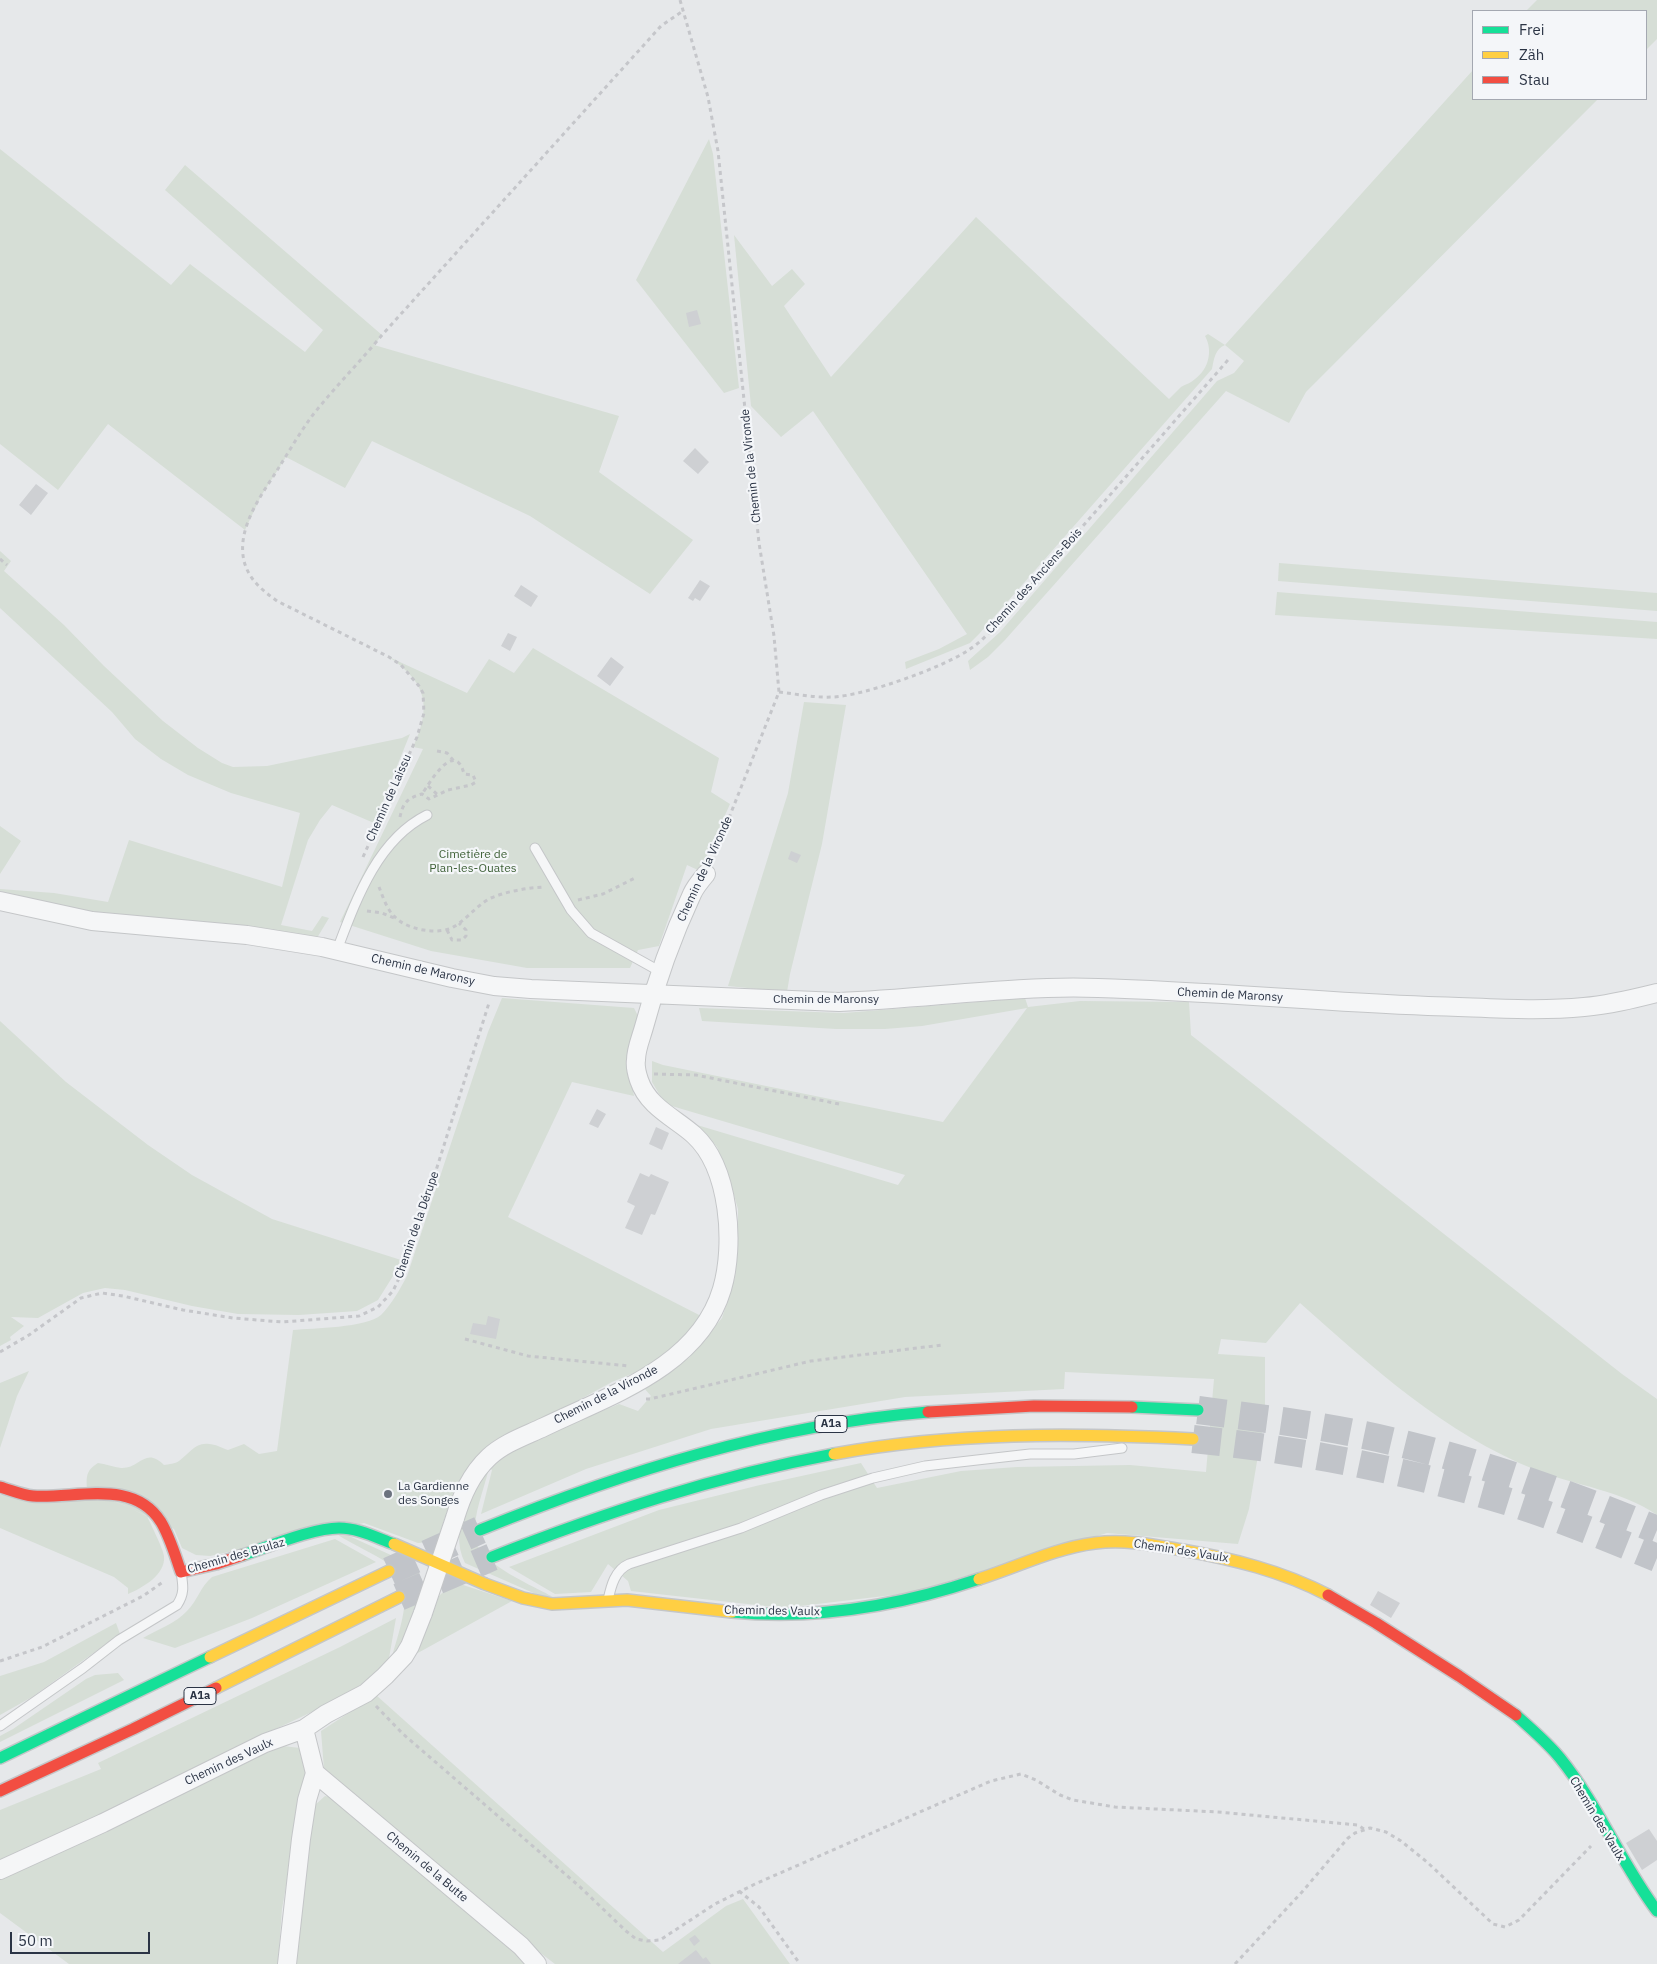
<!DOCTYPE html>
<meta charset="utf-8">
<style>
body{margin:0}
#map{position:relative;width:1657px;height:1964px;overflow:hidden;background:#e6e8ea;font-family:"IBM Plex Sans",sans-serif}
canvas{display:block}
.legend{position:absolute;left:1472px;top:10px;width:175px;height:90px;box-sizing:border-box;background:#f4f6f9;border:1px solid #a4a8b1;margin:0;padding:6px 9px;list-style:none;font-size:15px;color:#2b3445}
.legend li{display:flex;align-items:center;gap:10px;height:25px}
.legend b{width:25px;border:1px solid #a4a8b1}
.scale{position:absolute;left:10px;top:1932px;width:140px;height:22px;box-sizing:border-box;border:2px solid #2b3445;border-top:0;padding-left:6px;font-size:15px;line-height:18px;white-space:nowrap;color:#2b3445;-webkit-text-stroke:4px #f4f6f9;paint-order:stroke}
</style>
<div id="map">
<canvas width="1657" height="1964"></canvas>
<ul class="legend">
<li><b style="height:6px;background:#16e098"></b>Frei</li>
<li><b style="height:6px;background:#ffcf43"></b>Zäh</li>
<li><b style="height:6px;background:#f24e42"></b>Stau</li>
</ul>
<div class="scale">50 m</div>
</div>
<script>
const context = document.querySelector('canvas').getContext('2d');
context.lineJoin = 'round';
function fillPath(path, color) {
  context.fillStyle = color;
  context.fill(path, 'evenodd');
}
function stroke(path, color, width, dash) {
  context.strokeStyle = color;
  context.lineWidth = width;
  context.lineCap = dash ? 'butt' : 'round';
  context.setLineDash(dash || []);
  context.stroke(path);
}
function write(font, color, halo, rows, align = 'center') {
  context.font = font + ' "IBM Plex Sans",sans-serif';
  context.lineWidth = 4.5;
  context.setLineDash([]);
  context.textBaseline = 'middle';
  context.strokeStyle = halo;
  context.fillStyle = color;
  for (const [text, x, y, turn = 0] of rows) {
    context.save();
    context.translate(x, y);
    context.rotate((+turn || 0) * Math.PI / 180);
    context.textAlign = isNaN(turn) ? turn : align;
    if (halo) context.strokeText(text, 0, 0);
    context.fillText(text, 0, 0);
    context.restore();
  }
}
const green = new Path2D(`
 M1537,0H1657V39L1646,50V11H1526Z
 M1473,70V99H1598L1306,392L1289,423L1226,391L1005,640L988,657L970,670L968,661L1000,632L1217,381L1234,373L1244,361L1225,345C1215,349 1214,359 1212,369L979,634L970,643L906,669L905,662L939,649L967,634L813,411L781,437L751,406L734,235L772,286L792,269L805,284L784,306L831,377L976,217L1169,399C1173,395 1177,391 1181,387C1186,384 1191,383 1195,379C1209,369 1213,350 1205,336L1208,334L1225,345Z
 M709,139L713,154L739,388L724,393L636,280Z
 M0,149L171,285L190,264L305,352L323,330L165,190L185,165L382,335L374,345L619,416L599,472L693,540L650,594L530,516L372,441L345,488L286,457L261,496L245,530L108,424L58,490L0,444Z
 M0,551L11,561L4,571L64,625L104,666L163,721L198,748L222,763L233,767L267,766L402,738L410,734L374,823L332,805L320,820L308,840L281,925L312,931L322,916L329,918L317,938L227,924L132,918L88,912L0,891V889L54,893L108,902L129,840L282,887L300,813L231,793L188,775L161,759L135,739L112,712L0,608Z
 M1279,563L1657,593V611L1278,581Z
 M1277,592L1657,622V639L1275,615Z
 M533,648L719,758L711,792L730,804L700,871L687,865L659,946L638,950L630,968H527L431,951L340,922L423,749L413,747C432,706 427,683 389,657L467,693L489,659L514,673Z
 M804,702L846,705L822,844L790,974L787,992L728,986L788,793Z
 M0,826L21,841L0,874Z
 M502,998L634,1008L639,1018L630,1073L634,1096L572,1082L508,1217L703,1317L687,1338L656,1364L612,1382L535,1424L514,1430L475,1460L455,1487L440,1533L431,1542L418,1543L364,1523L210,1556L196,1555L182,1548L174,1529L87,1488C86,1475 87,1470 98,1463C105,1464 114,1467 121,1468C140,1469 145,1446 164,1465C169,1464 175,1464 179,1461C189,1454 195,1442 209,1444C215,1444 222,1448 228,1450L244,1444L259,1454L277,1451L293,1330C313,1328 366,1328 381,1315C392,1304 400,1289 407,1276L488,1032Z
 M1025,998L1028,1007L1080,1001L1189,1002L1191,1035L1622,1374L1657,1399V1515C1621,1490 1576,1486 1536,1470C1445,1434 1372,1367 1300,1303L1266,1343L1221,1339L1218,1354L1265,1357V1414L1249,1509L1238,1544L1107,1533L910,1593L783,1608L631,1591L628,1581L608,1564L591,1592L555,1594L509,1567L659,1510L760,1485L861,1463L877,1488L961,1471L1017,1467L1130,1465L1206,1472L1214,1379L1065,1372L1064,1389L905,1397L711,1429L586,1469L481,1514L492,1470L489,1468C484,1490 473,1514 475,1537C477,1563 532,1585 553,1597L538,1595L465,1563C456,1545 458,1525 466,1507C471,1496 476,1483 483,1472C500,1447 588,1417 619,1404L638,1411L651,1396L643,1387L689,1358L722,1318L735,1277L738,1245V1209L726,1168L717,1147L697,1125L898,1185L905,1175L665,1104L652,1082V1061L663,1065L943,1122L1027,1008L922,1026L885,1029H836L702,1021L699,1008L844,1013Z
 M0,1021L66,1082L148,1145L192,1175L272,1219L401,1260L393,1276L378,1300L357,1311L299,1315L238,1314L192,1306L125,1290L105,1288L83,1293L38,1318L11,1317L24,1326L10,1337L11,1340L0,1346Z
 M29,1371L17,1396L0,1448V1383Z
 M0,1495L114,1501L147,1516C151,1525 163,1548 164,1556C166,1575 142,1588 128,1594V1588L114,1577L0,1528Z
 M338,1535L349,1536L415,1566L422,1580L423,1594L405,1643L391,1661C398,1632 419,1586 389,1564C373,1553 354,1545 338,1535Z
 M335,1539L376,1562L252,1618L175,1648L143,1638C157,1630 176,1623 187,1611C198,1600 200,1587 212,1577Z
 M460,1584L512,1601L416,1654C425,1627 428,1591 460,1584Z
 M396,1618L388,1664C344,1702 296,1718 246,1743C165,1783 83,1824 0,1861V1810L101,1769L98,1763L340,1647Z
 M116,1623L120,1634L32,1697L0,1715V1676L44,1662Z
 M118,1673L124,1680L0,1742V1736L13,1729L86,1679L95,1675Z
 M376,1695L663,1952L726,1906L743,1899L790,1964H555L526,1942L324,1769L321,1731Z
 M275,1745L300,1748L307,1765L282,1909L278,1964H69L0,1913V1880L121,1823Z
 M325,1796L340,1799L529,1964H294L310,1824L315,1805Z`);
const building = new Path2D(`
 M697,310L701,324L689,327L686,313Z
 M695,448L709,462L698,474L683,461Z
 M36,484L48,493L31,515L19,505Z
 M700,580L710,586L700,601L695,598L693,601L688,598Z
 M521,585L538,596L531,607L514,596Z
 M508,633L517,637L510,651L501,646Z
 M611,657L624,667L610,686L597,676Z
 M791,851L801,855L797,863L788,859Z
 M597,1109L606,1114L598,1128L589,1124Z
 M656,1127L669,1133L662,1150L649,1144Z
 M640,1173L649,1177L651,1174L669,1182L655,1215L651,1214L642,1235L625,1228L635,1206L627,1202Z
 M488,1316L500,1319L496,1339L470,1334L473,1323L486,1325Z
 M1378,1591L1400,1603L1391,1618L1370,1605Z
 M1649,1829L1657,1841V1860L1642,1870L1626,1843Z
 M695,1935L700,1941L694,1946L689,1939Z
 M696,1950L703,1959L706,1957L711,1964H678Z`);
const highwayTunnel = new Path2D(`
 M1198,1410C1251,1417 1305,1423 1359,1434C1462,1455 1560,1490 1657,1530
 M1193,1439C1290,1449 1385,1466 1479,1493C1540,1510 1599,1534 1657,1558
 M389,1571L480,1530
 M399,1597L492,1557`);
const path = new Path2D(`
 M680,0L708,97L718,151L748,438L759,543L774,636L779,692L713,858
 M0,559L7,565
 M779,692C797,694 815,698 833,697C863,696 945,667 970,649C984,640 995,626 1006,614L1228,360
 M437,751L447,753L454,761
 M428,786L438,795
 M400,817C403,802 408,798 422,794L429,799L448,790L471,785L476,782L473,775L464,774C455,738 429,784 422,794
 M363,857L417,737L424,713L423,693L419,686L401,665L389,657L277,601C262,590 249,580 244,561C236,526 264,492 281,464C291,448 301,431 312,416C334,388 359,363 382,335L661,26L683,11
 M379,887C383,897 387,910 395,917C407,930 440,936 455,926C469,917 477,905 491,898C508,891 526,888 544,887
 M578,900L603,894L635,878
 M367,911L382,913L394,918
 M447,930L452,940H462L466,936V930L459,923
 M654,1074L696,1075L839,1104
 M465,1339L528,1356L629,1366
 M0,1352L29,1335L81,1298L102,1293L123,1296L183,1310L233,1318L282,1322L359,1316L378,1307L393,1291L408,1259L489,1003
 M646,1399H650L811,1361L942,1345
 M0,1661L42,1647L143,1596L163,1582
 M376,1706L403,1734L579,1886L626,1931L636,1939L647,1941L660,1940L715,1904L755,1884L991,1781L1021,1774L1036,1780L1060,1795L1073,1800L1115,1807L1218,1812L1358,1825L1364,1829
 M739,1891L759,1907L800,1964
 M1235,1964L1302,1892L1348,1838L1355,1833L1370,1828L1386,1832L1401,1841L1427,1862L1493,1924L1505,1927L1519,1920L1591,1846`);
const lane = new Path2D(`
 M535,848L571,910L591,933L661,972
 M337,950C356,900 377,840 427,815
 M608,1600C611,1586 615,1570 629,1564L741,1528L821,1495L873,1478L925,1466L977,1460L1030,1454H1074L1122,1448
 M0,1726L83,1668L119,1640L177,1605C185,1593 183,1585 181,1572`);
const street = new Path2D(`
 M0,901L92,921L247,935L322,947L452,978L494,986L531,989L839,1002C926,999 1011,985 1098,988C1208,991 1318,1002 1428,1006C1480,1007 1532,1012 1584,1007C1609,1005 1633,999 1657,993
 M455,1518C462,1495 471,1474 489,1457C504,1443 525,1436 544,1427C610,1395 699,1367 722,1289C735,1245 730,1168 694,1135C675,1118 648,1107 639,1080C637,1074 635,1066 636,1060C636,1049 641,1038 644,1027C656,982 672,937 692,894C695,887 701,880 706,874
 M315,1773L521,1946L537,1964
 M0,1870L103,1823L265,1743L304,1729L326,1714L366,1693L385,1676L404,1656L410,1646L423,1613
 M287,1964L301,1839L307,1800L315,1773L304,1729`);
const fast = new Path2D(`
 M1132,1407L1198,1410
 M480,1530C626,1471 771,1425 928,1412
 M243,1555C268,1547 313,1528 339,1528C358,1528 377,1538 394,1544
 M492,1557C604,1513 716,1476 834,1454
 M732,1612C816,1620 899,1606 979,1579
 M1516,1715C1531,1729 1547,1742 1560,1758C1598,1805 1621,1863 1657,1911
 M0,1758L210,1657`);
const slow = new Path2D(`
 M834,1454C953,1432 1073,1433 1193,1439
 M979,1579C1017,1567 1055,1548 1095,1543C1125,1539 1153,1545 1182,1550C1233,1559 1282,1571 1328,1595
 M485,1584L523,1598L552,1604L627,1600L732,1612
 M210,1657L389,1571
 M216,1688L399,1597`);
const jam = new Path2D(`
 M928,1412L1034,1406L1132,1407
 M0,1487C11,1490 22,1495 33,1496C76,1499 133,1478 161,1522C170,1537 175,1555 181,1572L216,1564L243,1555
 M1328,1595L1376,1623L1459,1676L1516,1715
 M0,1791L133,1729L216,1688`);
const streetBridge = new Path2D(`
 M423,1613L455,1518`);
const slowBridge = new Path2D(`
 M394,1544L485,1584`);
const markers = [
 [388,1494,5,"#6c737f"]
];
const shields = [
 [831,1424,32],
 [200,1696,32]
];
const shieldNames = [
 ["A1a",831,1424],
 ["A1a",200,1696]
];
const streetNames = [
 ["Chemin de la Vironde",751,466,-96],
 ["Chemin des Anciens-Bois",1034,581,-48],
 ["Chemin de Laissu",389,798,-66],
 ["Chemin de la Vironde",705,869,-65],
 ["Chemin de Maronsy",423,970,13],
 ["Chemin de Maronsy",1230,995,3],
 ["Chemin de Maronsy",826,1000],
 ["Chemin de la Dérupe",417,1225,-71],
 ["Chemin de la Vironde",606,1395,-27],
 ["Chemin des Vaulx",1181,1551,9],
 ["Chemin des Brulaz",236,1556,-16],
 ["Chemin des Vaulx",772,1611,1],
 ["Chemin des Vaulx",229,1762,-25],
 ["Chemin des Vaulx",1597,1819,59],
 ["Chemin de la Butte",427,1867,40]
];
const parkNames = [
 ["Cimetière de",473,855],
 ["Plan-les-Ouates",473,869]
];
const poiNames = [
 ["La Gardienne",398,1487],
 ["des Songes",398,1501]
];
fillPath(green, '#d6ded6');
fillPath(building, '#ced0d3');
stroke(highwayTunnel, '#c1c4c9', 28, [28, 14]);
stroke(lane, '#c4c6c8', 11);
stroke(street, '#c4c6c8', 20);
stroke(fast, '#c4c6c8', 14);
stroke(slow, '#c4c6c8', 14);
stroke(jam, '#c4c6c8', 14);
stroke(path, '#c5c6ca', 3, [4, 4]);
stroke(lane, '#f5f6f7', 9);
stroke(street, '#f5f6f7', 18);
stroke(fast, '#16e098', 11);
stroke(slow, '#ffcf43', 11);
stroke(jam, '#f24e42', 11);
stroke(streetBridge, '#c4c6c8', 20, []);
stroke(slowBridge, '#c4c6c8', 14, []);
stroke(streetBridge, '#f5f6f7', 18);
stroke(slowBridge, '#ffcf43', 11);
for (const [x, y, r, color] of markers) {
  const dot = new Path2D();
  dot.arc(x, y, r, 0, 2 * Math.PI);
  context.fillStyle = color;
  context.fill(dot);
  stroke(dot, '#f4f6f9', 2);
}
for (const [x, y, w] of shields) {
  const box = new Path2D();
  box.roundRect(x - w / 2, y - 8.5, w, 17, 4);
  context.fillStyle = '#f4f6f9';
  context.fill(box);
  stroke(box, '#2b3445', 1);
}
write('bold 11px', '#2b3445', null, shieldNames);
write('12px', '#2b3445', '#f4f6f9', streetNames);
write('12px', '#3f6138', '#f4f6f9', parkNames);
write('12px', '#2b3445', '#f4f6f9', poiNames, 'left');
</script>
